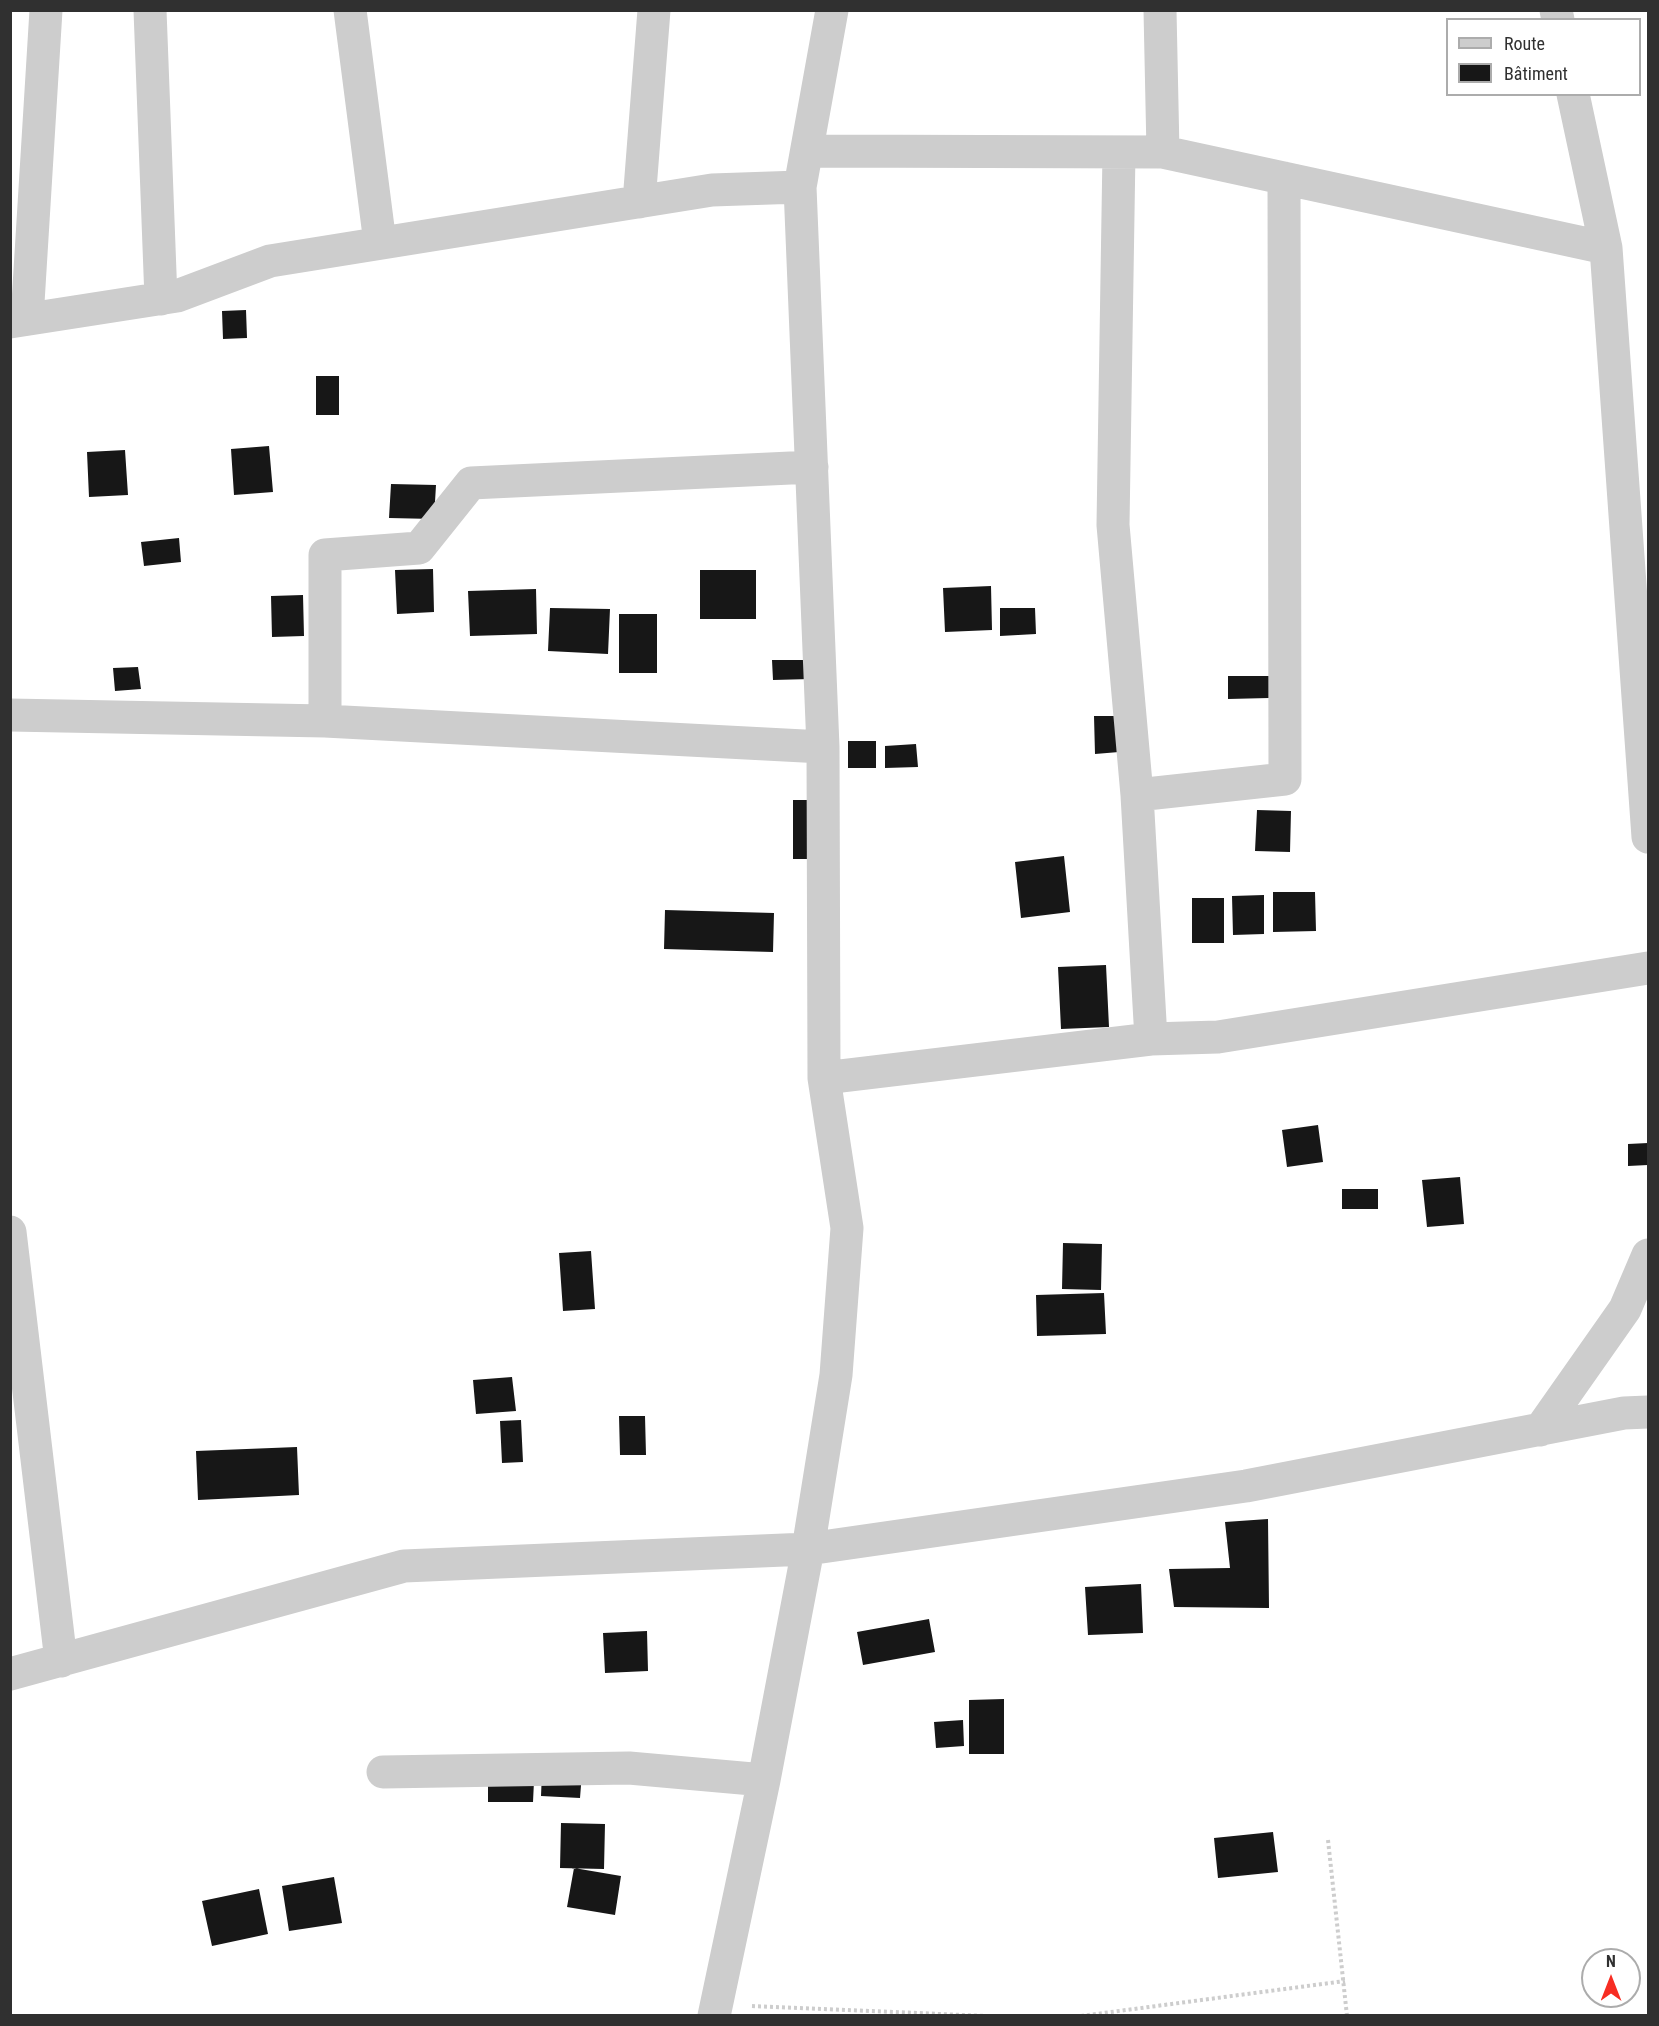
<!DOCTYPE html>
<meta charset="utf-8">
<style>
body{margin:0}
#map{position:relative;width:1659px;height:2026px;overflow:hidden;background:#fff;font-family:"Roboto Condensed",sans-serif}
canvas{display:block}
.frame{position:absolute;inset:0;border:12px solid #303030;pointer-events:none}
.legend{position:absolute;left:1446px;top:18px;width:195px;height:78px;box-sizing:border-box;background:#fff;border:2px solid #acacac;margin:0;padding:8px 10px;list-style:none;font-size:18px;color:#303030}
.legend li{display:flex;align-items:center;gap:12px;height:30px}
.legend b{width:30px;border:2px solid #acacac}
.north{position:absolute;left:1581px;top:1948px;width:60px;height:60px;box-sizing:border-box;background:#fff;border:2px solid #acacac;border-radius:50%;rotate:0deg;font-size:16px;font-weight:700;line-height:24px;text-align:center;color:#303030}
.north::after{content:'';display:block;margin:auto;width:21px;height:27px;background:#f72d23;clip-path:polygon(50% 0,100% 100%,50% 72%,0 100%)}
</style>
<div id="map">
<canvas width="1659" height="2026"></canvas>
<div class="frame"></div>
<ul class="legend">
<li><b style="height:8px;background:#cdcdcd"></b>Route</li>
<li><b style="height:16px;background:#171717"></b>Bâtiment</li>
</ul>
<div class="north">N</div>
</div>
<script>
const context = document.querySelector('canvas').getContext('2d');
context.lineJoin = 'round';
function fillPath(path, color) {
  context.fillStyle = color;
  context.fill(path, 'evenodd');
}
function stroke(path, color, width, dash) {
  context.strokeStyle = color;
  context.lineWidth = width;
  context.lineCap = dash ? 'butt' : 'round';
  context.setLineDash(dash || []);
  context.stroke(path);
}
const building = new Path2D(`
 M246,310L247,338L223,339L222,311Z
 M316,376H339V415H316Z
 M269,446L273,492L234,495L231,449Z
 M125,450L128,495L89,497L87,452Z
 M391,484L436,485L434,519L389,518Z
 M179,538L181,562L144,566L141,542Z
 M433,569L434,612L397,614L395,570Z
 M700,570H756V619H700Z
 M991,586L992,630L945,632L943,588Z
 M536,589L537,634L470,636L468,591Z
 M303,595L304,636L272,637L271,596Z
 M550,608L610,609L608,654L548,651Z
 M1000,608H1035L1036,634L1000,636Z
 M619,614H657V673H619Z
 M772,660H810L811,679L773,680Z
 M138,667L141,689L115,691L113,668Z
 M1228,676H1269V698L1228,699Z
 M1094,716H1118L1119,752L1095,754Z
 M848,741H876V768H848Z
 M916,744L918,767L885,768V746Z
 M793,800H819V859H793Z
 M1257,810L1291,811L1290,852L1255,851Z
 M1064,856L1070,912L1021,918L1015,862Z
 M1273,892H1315L1316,931L1273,932Z
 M1264,895V934L1233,935L1232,896Z
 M1192,898H1224V943H1192Z
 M665,910L774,913L773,952L664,949Z
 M1106,965L1109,1027L1061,1029L1058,967Z
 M1318,1125L1323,1162L1287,1167L1282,1130Z
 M1648,1143V1165L1628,1166V1144Z
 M1460,1177L1464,1224L1427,1227L1422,1180Z
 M1342,1189H1378V1209H1342Z
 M1063,1243L1102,1244L1101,1290L1062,1289Z
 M591,1251L595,1309L563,1311L559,1253Z
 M1104,1293L1106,1334L1037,1336L1036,1295Z
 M512,1377L516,1411L476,1414L473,1380Z
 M619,1416H645L646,1455H620Z
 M521,1420L523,1462L502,1463L500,1421Z
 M297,1447L299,1495L198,1500L196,1451Z
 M1268,1519L1269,1608L1174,1607L1169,1569L1230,1568L1225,1522Z
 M1141,1584L1143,1633L1088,1635L1085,1587Z
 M929,1619L935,1652L863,1665L857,1632Z
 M647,1631L648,1671L605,1673L603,1633Z
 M1004,1699V1754H969V1700Z
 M963,1720L964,1746L936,1748L934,1722Z
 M542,1772L582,1773L580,1798L541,1796Z
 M488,1779L534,1781L533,1802H488Z
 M561,1823L605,1824L604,1869L560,1868Z
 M1273,1832L1278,1872L1218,1878L1214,1838Z
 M574,1868L621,1876L615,1915L567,1907Z
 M334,1877L342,1923L289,1931L282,1886Z
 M259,1889L268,1934L212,1946L202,1901Z`);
const path = new Path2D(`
 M1328,1840L1347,2016
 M752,2006L988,2016
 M1081,2016L1345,1981`);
const minor = new Path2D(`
 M150,10L161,299
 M350,10L380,243
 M1556,10L1558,20
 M1573,94L1606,248
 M807,151L1163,152L1160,10
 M1119,152L1113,525L1137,795L1151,1039
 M1163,152L1606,248L1648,837
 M639,202L654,10
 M27,319L46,10
 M10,322L177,296L270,261L712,190L800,187
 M10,715L325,721L823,747
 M325,721V555L419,548L471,483L812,467
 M1137,795L1285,779L1284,178
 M824,1078L823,747L800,187L832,10
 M10,1232L61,1661
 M1540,1430L1625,1309L1648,1255
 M10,1674L404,1566L808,1549L1246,1486L1624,1413L1648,1412
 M383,1772L629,1768L764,1780
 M714,2016L764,1780L808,1549L836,1375L847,1228L824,1078L1151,1039L1218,1037L1648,968`);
fillPath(building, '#171717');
stroke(path, '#cdcdcd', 4, [3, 3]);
stroke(minor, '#cdcdcd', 33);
</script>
